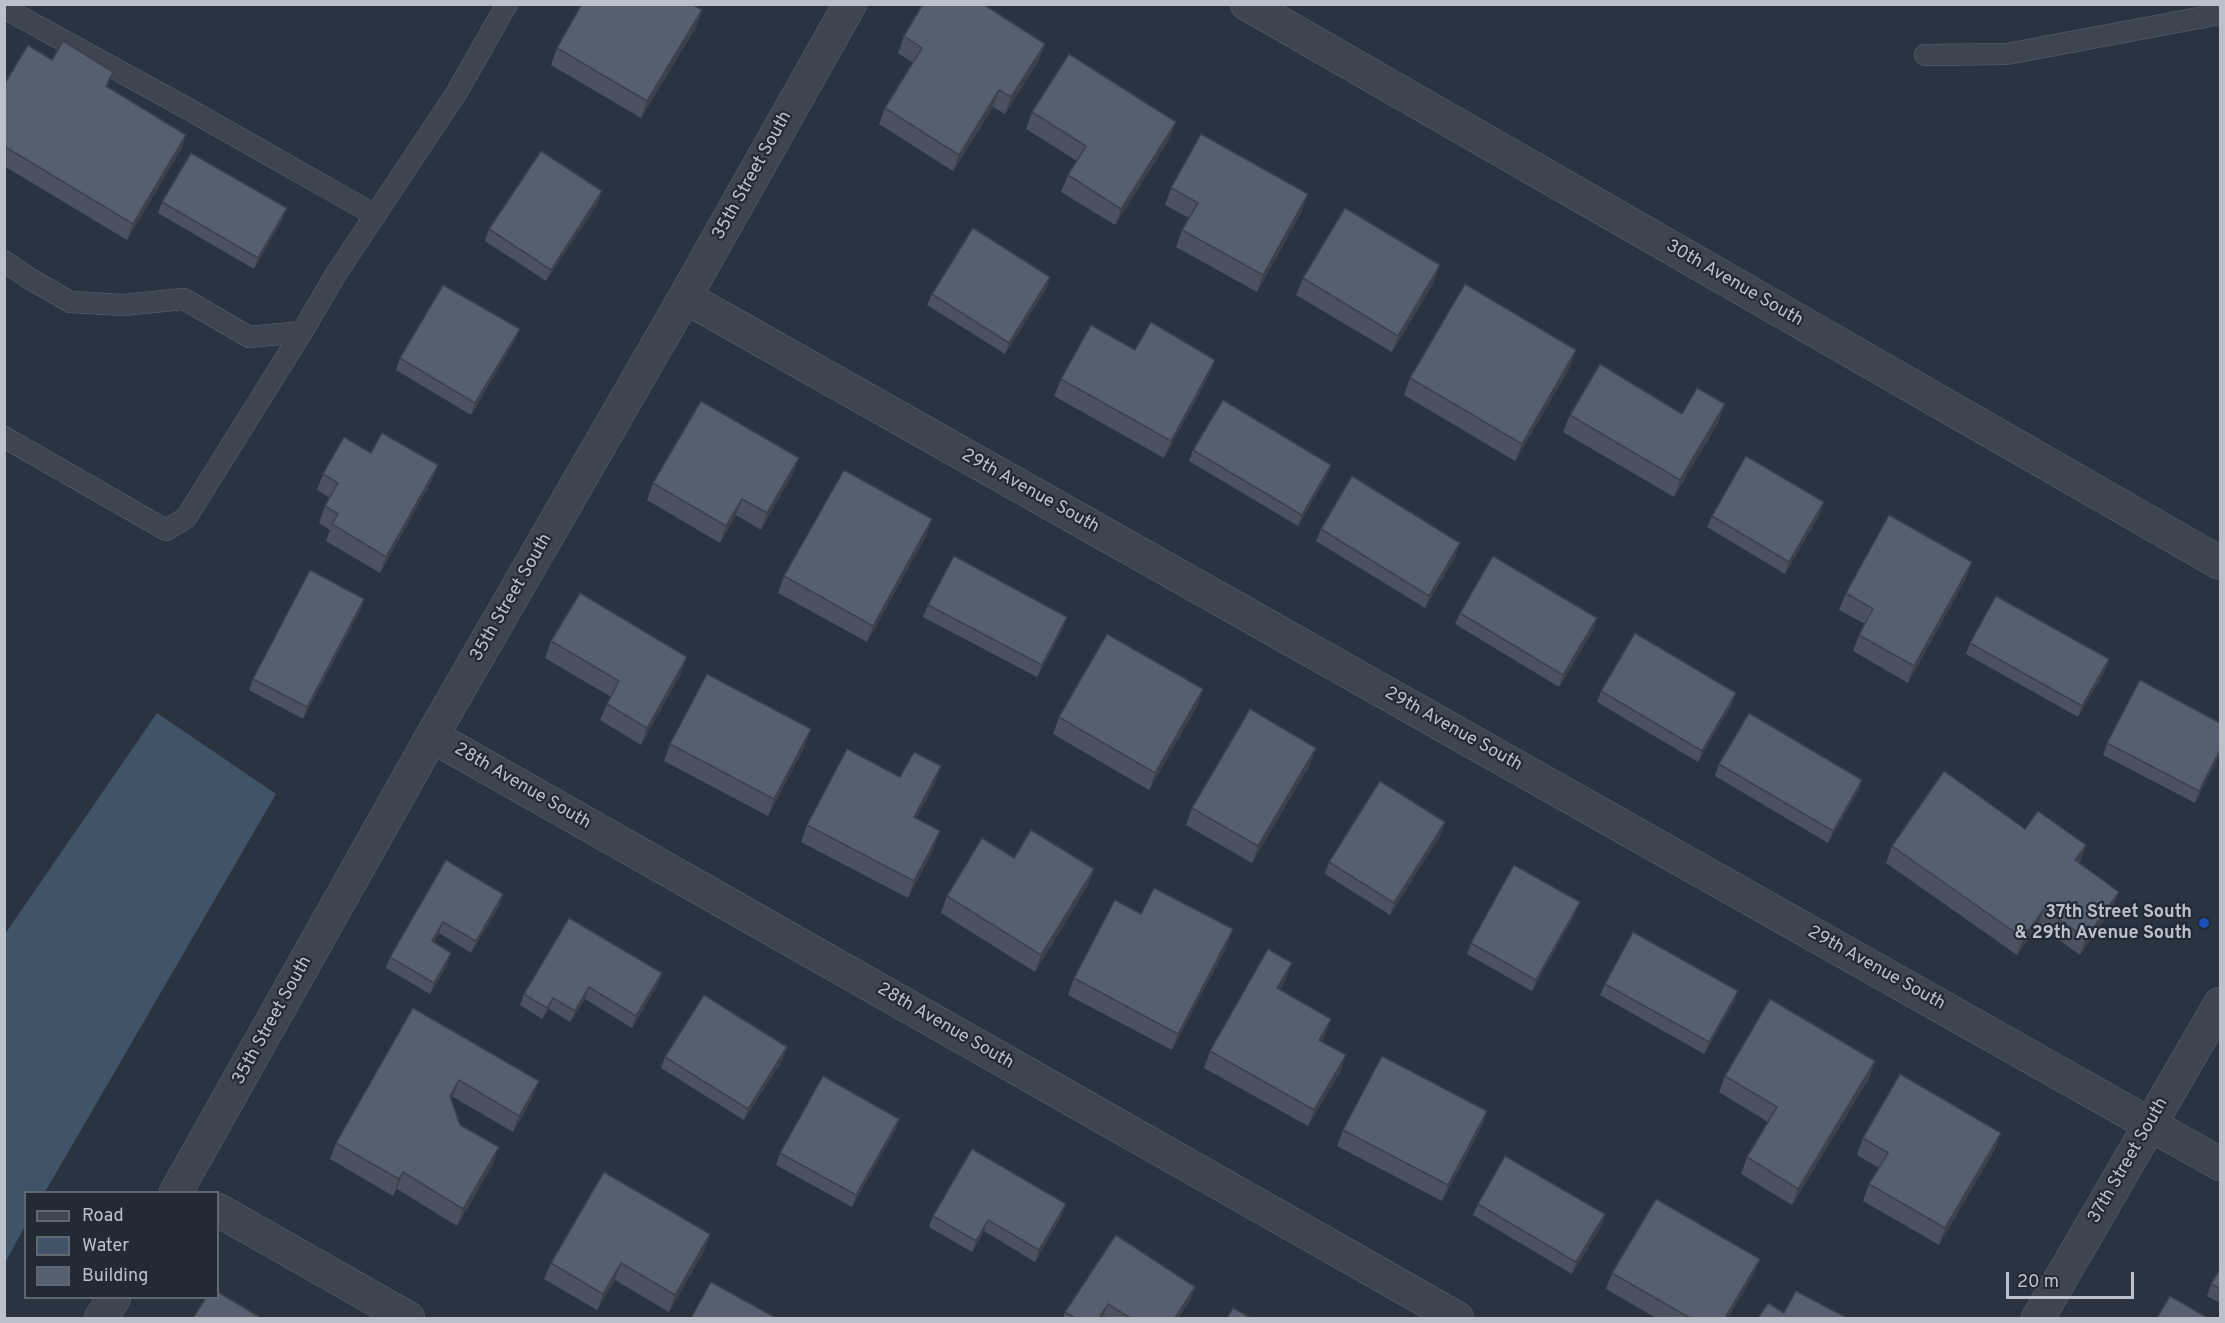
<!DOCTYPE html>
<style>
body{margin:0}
#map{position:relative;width:2225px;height:1323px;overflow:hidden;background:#2a3440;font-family:Overpass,sans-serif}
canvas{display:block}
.frame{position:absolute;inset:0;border:6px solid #bac1ca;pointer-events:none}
.legend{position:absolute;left:24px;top:1191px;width:195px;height:108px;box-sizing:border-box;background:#222b35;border:2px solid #5f6771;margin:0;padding:8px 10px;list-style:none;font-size:18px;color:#bac1ca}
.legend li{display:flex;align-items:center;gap:12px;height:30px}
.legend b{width:30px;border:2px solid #5f6771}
.scale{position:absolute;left:2006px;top:1272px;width:128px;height:27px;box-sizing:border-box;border:3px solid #bac1ca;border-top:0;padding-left:8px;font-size:18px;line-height:21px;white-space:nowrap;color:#bac1ca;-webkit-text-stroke:4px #222b35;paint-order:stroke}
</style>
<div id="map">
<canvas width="2225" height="1323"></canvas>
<div class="frame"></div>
<ul class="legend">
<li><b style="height:8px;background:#3d4650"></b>Road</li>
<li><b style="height:16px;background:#415367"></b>Water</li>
<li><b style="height:16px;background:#555f6d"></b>Building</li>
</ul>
<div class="scale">20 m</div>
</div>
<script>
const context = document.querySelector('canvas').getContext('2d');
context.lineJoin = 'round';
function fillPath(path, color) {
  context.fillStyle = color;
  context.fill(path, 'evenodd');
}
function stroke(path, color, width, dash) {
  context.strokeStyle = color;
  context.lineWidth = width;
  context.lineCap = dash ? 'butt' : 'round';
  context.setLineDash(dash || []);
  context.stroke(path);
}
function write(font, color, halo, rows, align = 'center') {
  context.font = font + ' Overpass,sans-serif';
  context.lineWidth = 4.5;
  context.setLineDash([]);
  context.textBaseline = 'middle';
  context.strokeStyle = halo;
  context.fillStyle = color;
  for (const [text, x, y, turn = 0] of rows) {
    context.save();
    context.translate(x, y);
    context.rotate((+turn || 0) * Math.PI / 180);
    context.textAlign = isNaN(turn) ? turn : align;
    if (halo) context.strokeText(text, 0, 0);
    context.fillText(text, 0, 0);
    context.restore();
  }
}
const water = new Path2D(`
 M157,713L276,794L45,1192H26L25,1226L5,1263V934Z`);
const service = new Path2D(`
 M4,8L181,105L375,215
 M1925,55L2007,54L2220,14
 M4,261L27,277L70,302L123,305L184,299L249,337L302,332L336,274L457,92L507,4
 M4,437L166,530L186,518L302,332`);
const minor = new Path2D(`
 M1247,4L2220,563
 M685,297L2220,1164
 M432,736L1457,1318
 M176,1192L432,736L685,297L850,4
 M218,1210L408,1318
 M101,1318L114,1298`);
const tertiary = new Path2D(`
 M2038,1318L2220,1004`);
const wall = new Path2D(`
 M623,5L702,10L696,27L641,118L551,65L557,48Z
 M904,36L1045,44L1039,60L1005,114L993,107L953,171L879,124L885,108L913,63L898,53Z
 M52,60L108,87L186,135L180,151L127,240L4,166V85Z
 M1032,112L1170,138L1115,225L1061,192L1068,175L1077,161L1026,129Z
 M1171,188L1302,211L1257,292L1176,247L1182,230L1189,218L1165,205Z
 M162,202L282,220L254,269L158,213Z
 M598,203L546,281L485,241L489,229Z
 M1050,277L1046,289L1005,354L927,305L932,294Z
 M1303,278L1434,282L1392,352L1296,295Z
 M515,340L471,415L396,370L400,358Z
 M1135,350L1209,376L1164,458L1054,396L1061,379Z
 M1576,350L1570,367L1515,461L1404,395L1410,378Z
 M1682,414L1719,421L1674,497L1563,432L1570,415Z
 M1193,450L1331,465L1327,476L1298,526L1189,461Z
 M371,453L438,465L431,482L380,573L326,541L330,530L319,523L325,506L330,498L317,490L323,474Z
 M799,458L792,475L761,530L736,515L720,543L647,500L653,483Z
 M1820,514L1785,574L1707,527L1712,516Z
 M1321,529L1456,555L1425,608L1316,541Z
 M926,536L867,642L778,593L784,576Z
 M1972,562L1966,578L1908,683L1853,651L1859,635L1865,624L1839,610L1846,593Z
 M364,599L360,611L303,719L249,690L253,679Z
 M928,605L1063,629L1037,677L923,617Z
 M1460,613L1597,618L1593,630L1559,687L1455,624Z
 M551,641L681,673L641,745L600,720L607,704L611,697L545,658Z
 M1970,643L2109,659L2105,671L2078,717L1966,654Z
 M1203,689L1197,706L1149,790L1053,734L1059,717Z
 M1601,691L1736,693L1731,705L1698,762L1597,702Z
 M2107,743L2220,754L2195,803L2103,755Z
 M670,744L805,746L768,816L664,761Z
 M1310,764L1252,863L1186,825L1192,808Z
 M1719,764L1862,780L1858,791L1828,843L1715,776Z
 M900,777L935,783L916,818L934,848L908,898L801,842L807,825Z
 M2025,829L2086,845L2079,863L2112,908L2080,955L2038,925L2017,955L1886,863L1892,846Z
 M1441,834L1390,915L1325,874L1329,862Z
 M1014,858L1094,869L1088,885L1035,972L941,913L947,896Z
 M446,860L503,894L499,906L471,953L439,933L434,942L447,965L430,994L386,968L390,957Z
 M1141,914L1227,946L1172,1050L1068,995L1074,978Z
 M1575,914L1532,991L1467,954L1471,943Z
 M569,918L658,984L632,1028L585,999L570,1022L549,1009L542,1019L520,1005L524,994Z
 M1286,979L1280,990L1331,1019L1325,1035L1322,1041L1340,1072L1308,1126L1204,1068L1210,1051Z
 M1605,984L1734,1002L1704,1054L1600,995Z
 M413,1008L533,1097L513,1132L453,1097L451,1100L460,1125L493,1164L457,1226L397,1189L393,1196L330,1159L336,1143Z
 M665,1057L783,1059L744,1120L661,1068Z
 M1875,1061L1869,1078L1792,1205L1741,1174L1747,1157L1768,1122L1719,1092L1725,1076Z
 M1487,1111L1481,1128L1442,1201L1337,1146L1343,1130Z
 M899,1119L895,1130L852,1207L776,1165L780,1153Z
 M2001,1133L1995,1149L1939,1245L1863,1201L1869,1184L1879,1168L1857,1155L1863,1138Z
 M1478,1204L1605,1214L1601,1226L1572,1274L1473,1215Z
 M1062,1215L1035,1262L984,1231L972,1252L929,1227L933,1216Z
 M710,1234L704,1251L669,1312L615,1280L597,1310L544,1279L551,1263Z
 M1116,1235L1191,1299L1178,1318H1108L1104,1316L1102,1318H1063L1065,1312Z
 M1760,1259L1753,1275L1728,1318H1656L1606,1289L1612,1273Z
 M2220,1269V1303L2207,1296L2211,1284Z`);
const shadedWall = new Path2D(`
 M702,10L696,27L641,118L647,101Z
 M1045,44L1039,60L1005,114L1011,97Z
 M113,72L107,89L106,86Z
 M999,90L993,107L953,171L959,155Z
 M1176,122L1170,138L1115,225L1121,209Z
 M186,135L180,151L127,240L133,224Z
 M602,191L598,203L546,281L551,270Z
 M1308,194L1302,211L1257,292L1263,275Z
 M287,208L282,220L254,269L258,258Z
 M1440,265L1434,282L1392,352L1398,336Z
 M1050,277L1046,289L1005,354L1009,343Z
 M520,329L515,340L471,415L475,403Z
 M1576,350L1570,367L1515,461L1522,444Z
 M1215,360L1209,376L1164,458L1171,441Z
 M1725,404L1719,421L1674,497L1680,480Z
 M799,458L792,475L761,530L767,513Z
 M438,465L431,482L380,573L386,557Z
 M1331,465L1327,476L1298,526L1302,515Z
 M742,499L736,515L720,543L726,526Z
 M1824,502L1820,514L1785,574L1789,562Z
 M932,519L926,536L867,642L873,626Z
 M1460,543L1456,555L1425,608L1429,596Z
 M1972,562L1966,578L1908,683L1914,666Z
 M364,599L360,611L303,719L307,707Z
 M1067,617L1063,629L1037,677L1042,665Z
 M1597,618L1593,630L1559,687L1563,675Z
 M687,657L681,673L641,745L647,728Z
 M2109,659L2105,671L2078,717L2082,706Z
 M1203,689L1197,706L1149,790L1155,773Z
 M1736,693L1731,705L1698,762L1702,751Z
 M811,729L805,746L768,816L774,799Z
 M1316,748L1310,764L1252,863L1258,846Z
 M2220,750V754L2195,803L2199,791Z
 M941,766L935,783L907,834L914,817Z
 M1862,780L1858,791L1828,843L1833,831Z
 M1445,822L1441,834L1390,915L1394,903Z
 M940,831L934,848L908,898L914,881Z
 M2086,845L2080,862L2069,877L2075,860Z
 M1094,869L1088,885L1035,972L1041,955Z
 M2119,892L2112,908L2080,955L2086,938Z
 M503,894L499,906L471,953L476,941Z
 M1580,902L1575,914L1532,991L1536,980Z
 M2044,909L2038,925L2017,955L2023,938Z
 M443,922L439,933L428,953L432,941Z
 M1233,929L1227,946L1172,1050L1178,1034Z
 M451,953L447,965L430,994L434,983Z
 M1292,963L1286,979L1271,1005L1277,988Z
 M662,973L658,984L632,1028L636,1016Z
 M589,987L585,999L570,1022L575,1011Z
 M1738,991L1734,1002L1704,1054L1709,1042Z
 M553,998L549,1009L542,1019L547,1008Z
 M1331,1019L1325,1035L1313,1056L1319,1040Z
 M787,1047L783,1059L744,1120L748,1109Z
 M1346,1055L1340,1072L1308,1126L1314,1110Z
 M1875,1061L1869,1078L1792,1205L1798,1189Z
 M459,1080L453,1097L444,1113L450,1096Z
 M539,1081L533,1097L513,1132L519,1116Z
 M1487,1111L1481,1128L1442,1201L1448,1185Z
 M899,1119L895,1130L852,1207L856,1195Z
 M2001,1133L1995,1149L1939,1245L1945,1228Z
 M499,1147L493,1164L457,1226L463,1209Z
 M403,1172L397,1189L393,1196L399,1179Z
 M1066,1204L1062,1215L1035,1262L1039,1250Z
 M1605,1214L1601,1226L1572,1274L1576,1262Z
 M988,1220L984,1231L972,1252L976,1241Z
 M710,1234L704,1251L669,1312L675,1295Z
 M1760,1259L1753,1275L1728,1318H1725Z
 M621,1263L615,1280L597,1310L603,1294Z
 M1195,1287L1191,1299L1178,1318H1175Z
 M1108,1304L1102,1318H1099Z`);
const building = new Path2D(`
 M582,4H621L623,5V4H692L702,10L647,101L557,48Z
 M923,4H983L1045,44L1011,97L999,90L959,155L885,108L922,48L904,36Z
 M63,41L113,72L106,86L186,135L133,224L4,146V85L28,45L52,60Z
 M1069,54L1176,122L1121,209L1068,175L1086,146L1032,112Z
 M1201,134L1308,194L1263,275L1182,230L1198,203L1171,188Z
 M541,151L602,191L551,270L489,229Z
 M191,153L287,208L258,258L162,202Z
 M1345,208L1440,265L1398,336L1303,278Z
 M973,228L1050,277L1009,343L932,294Z
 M1465,284L1576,350L1522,444L1410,378Z
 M443,285L520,329L475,403L400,358Z
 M1151,322L1215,360L1171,441L1061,379L1091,325L1135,350Z
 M1600,364L1682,414L1697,388L1725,404L1680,480L1570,415Z
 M1223,400L1331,465L1302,515L1193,450Z
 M701,401L799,458L767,513L742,499L726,526L653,483Z
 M382,433L438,465L386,557L332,524L338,514L325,506L338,483L323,474L344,437L371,453Z
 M1746,456L1824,502L1789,562L1712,516Z
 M844,470L932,519L873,626L784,576Z
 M1352,476L1460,543L1429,596L1321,529Z
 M1889,515L1972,562L1914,666L1859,635L1873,609L1846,593Z
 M954,556L1067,617L1042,665L928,605Z
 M1493,556L1597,618L1563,675L1460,613Z
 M310,570L364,599L307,707L253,679Z
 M580,593L687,657L647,728L607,704L619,681L551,641Z
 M1996,596L2109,659L2082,706L1970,643Z
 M1635,633L1736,693L1702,751L1601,691Z
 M1107,634L1203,689L1155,773L1059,717Z
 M707,674L811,729L774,799L670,744Z
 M2140,680L2220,723V750L2199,791L2107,743Z
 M1250,709L1316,748L1258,846L1192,808Z
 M1749,713L1862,780L1833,831L1719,764Z
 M847,749L900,777L914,752L941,766L914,817L940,831L914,881L807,825Z
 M1944,771L2025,829L2038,811L2086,845L2075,860L2119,892L2086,938L2044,909L2023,938L1892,846Z
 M1380,781L1445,822L1394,903L1329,862Z
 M1031,830L1094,869L1041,955L947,896L982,838L1014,858Z
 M446,860L503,894L476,941L443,922L432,941L451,953L434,983L390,957Z
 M1514,865L1580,902L1536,980L1471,943Z
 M1154,888L1233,929L1178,1034L1074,978L1115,900L1141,914Z
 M569,918L662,973L636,1016L589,987L575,1011L553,998L547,1008L524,994Z
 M1633,932L1738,991L1709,1042L1605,984Z
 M1268,949L1292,963L1277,988L1331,1019L1319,1040L1346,1055L1314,1110L1210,1051Z
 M704,995L787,1047L748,1109L665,1057Z
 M1770,999L1875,1061L1798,1189L1747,1157L1777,1107L1725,1076Z
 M413,1008L539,1081L519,1116L459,1080L450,1096L460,1125L499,1147L463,1209L403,1172L399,1179L336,1143Z
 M1382,1056L1487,1111L1448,1185L1343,1130Z
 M1900,1074L2001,1133L1945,1228L1869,1184L1888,1153L1863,1138Z
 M823,1076L899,1119L856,1195L780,1153Z
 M972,1149L1066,1204L1039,1250L988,1220L976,1241L933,1216Z
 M1505,1156L1605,1214L1576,1262L1478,1204Z
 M604,1172L710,1234L675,1295L621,1263L603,1294L551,1263Z
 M1656,1199L1760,1259L1725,1318H1690L1612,1273Z
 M1116,1235L1195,1287L1175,1318H1130L1108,1304L1099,1318H1075L1065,1312Z
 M2220,1269V1289L2211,1284Z
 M711,1282L776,1318H691Z
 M1796,1291L1847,1318H1758L1768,1303L1784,1313Z
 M218,1292L261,1318H193L206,1298H218Z
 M2170,1296L2208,1318H2157Z
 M1233,1308L1251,1318H1227Z`);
const markers = [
 [2204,923,6,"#1a4fb4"]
];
const streetNames = [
 ["35th Street South",753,176,-61],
 ["30th Avenue South",1734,284,30],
 ["29th Avenue South",1030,492,29],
 ["35th Street South",512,598,-60],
 ["29th Avenue South",1453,730,29],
 ["28th Avenue South",522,787,30],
 ["29th Avenue South",1876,969,29],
 ["35th Street South",273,1021,-61],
 ["28th Avenue South",945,1027,30],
 ["37th Street South",2129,1161,-60]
];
const poiNames = [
 ["37th Street South",2192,913],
 ["& 29th Avenue South",2192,934]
];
fillPath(water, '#415367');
stroke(service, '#5b646d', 22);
stroke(minor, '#5b646d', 34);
stroke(tertiary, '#5b646d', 34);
stroke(service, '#3d4650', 21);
stroke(minor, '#3d4650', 33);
stroke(tertiary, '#3d4650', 33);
fillPath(wall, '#49525e');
fillPath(shadedWall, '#3c424c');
fillPath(building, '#555f6d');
stroke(building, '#3c424c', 1.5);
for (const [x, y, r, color] of markers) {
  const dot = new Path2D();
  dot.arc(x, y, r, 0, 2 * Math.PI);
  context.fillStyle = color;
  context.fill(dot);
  stroke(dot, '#222b35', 2);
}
write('18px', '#bac1ca', '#222b35', streetNames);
write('bold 18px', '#bac1ca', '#222b35', poiNames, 'right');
</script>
